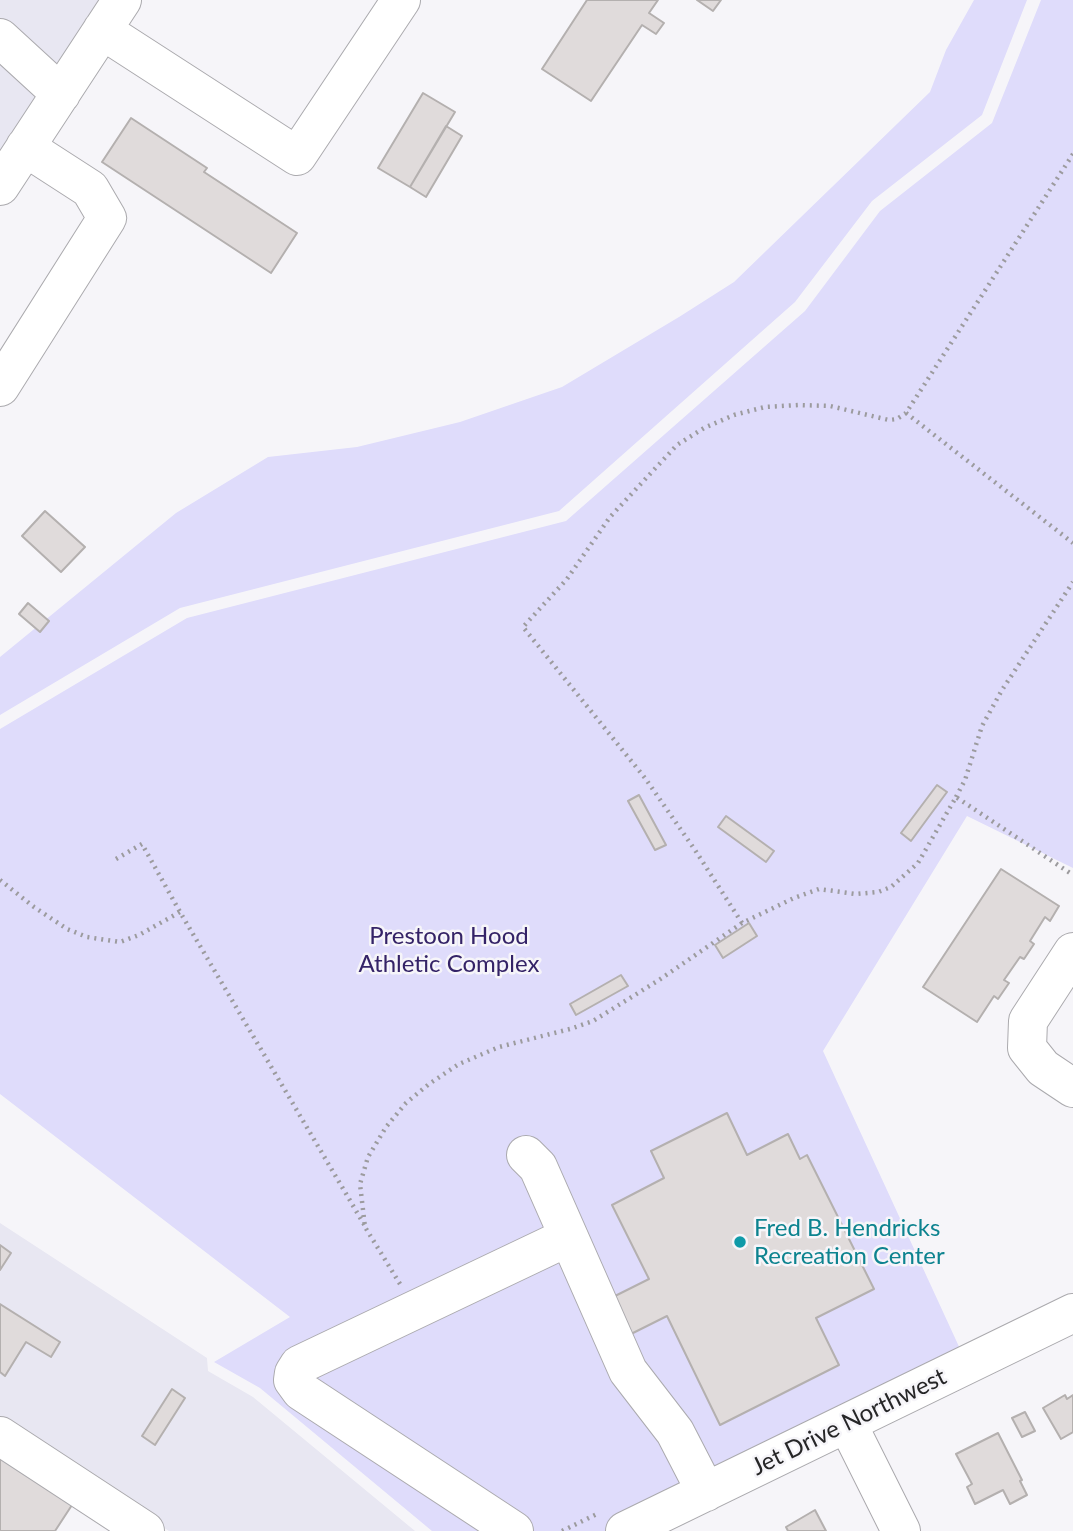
<!DOCTYPE html>
<style>
body{margin:0}
canvas{display:block;background:#f6f5f9}
</style>
<canvas width="1073" height="1531"></canvas>
<script>
const context = document.querySelector('canvas').getContext('2d');
context.lineJoin = 'round';
function fillPath(path, color) {
  context.fillStyle = color;
  context.fill(path, 'evenodd');
}
function stroke(path, color, width, dash) {
  context.strokeStyle = color;
  context.lineWidth = width;
  context.lineCap = dash ? 'butt' : 'round';
  context.setLineDash(dash || []);
  context.stroke(path);
}
function write(font, color, halo, rows, align = 'center') {
  context.font = font + ' Lato,sans-serif';
  context.lineWidth = 5;
  context.setLineDash([]);
  context.textBaseline = 'middle';
  context.strokeStyle = halo;
  context.fillStyle = color;
  for (const [text, x, y, turn = 0] of rows) {
    context.save();
    context.translate(x, y);
    context.rotate((+turn || 0) * Math.PI / 180);
    context.textAlign = isNaN(turn) ? turn : align;
    if (halo) context.strokeText(text, 0, 0);
    context.fillText(text, 0, 0);
    context.restore();
  }
}
const built = new Path2D(`
 M0,0H104L0,159Z
 M0,1223L207,1358L208,1371L253,1397L415,1531H169L0,1420Z`);
const green = new Path2D(`
 M974,0H1027L982,115L872,201L795,302L559,511L180,608L0,715V657L176,513L268,457L357,447L460,422L562,387L679,317L734,282L930,92L946,50Z
 M1041,0H1073V868L967,816L823,1051L967,1364L625,1531H432L260,1388L214,1362L290,1317L0,1094V729L187,618L566,521L805,311L880,211L992,123Z`);
const building = new Path2D(`
 M587,0H658L649,13L664,23L656,34L642,25L591,101L542,69Z
 M697,0H721L713,11Z
 M423,93L455,112L410,187L378,168Z
 M131,118L207,168L204,172L297,233L271,273L102,162Z
 M446,126L462,136L426,197L410,187Z
 M45,511L85,547L61,572L22,536Z
 M28,603L49,621L40,632L19,614Z
 M937,785L947,792L911,841L901,833Z
 M639,795L666,845L655,850L628,801Z
 M726,816L774,851L766,862L718,827Z
 M1001,869L1059,906L1050,921L1045,917L1030,941L1034,944L1024,959L1020,957L1004,980L1009,983L998,999L994,996L977,1022L923,987Z
 M749,923L757,936L723,958L715,945Z
 M621,975L628,986L576,1015L570,1004Z
 M727,1113L747,1155L788,1134L800,1159L807,1155L874,1289L816,1318L839,1365L720,1425L667,1316L623,1338L605,1301L649,1279L612,1205L664,1178L651,1151Z
 M0,1245L11,1253L0,1270Z
 M0,1304L60,1342L51,1357L26,1342L5,1376L0,1372Z
 M172,1389L185,1398L155,1445L142,1436Z
 M1065,1395L1067,1399L1073,1395V1432L1061,1439L1043,1408Z
 M1025,1412L1035,1431L1022,1437L1012,1418Z
 M998,1433L1022,1480L1020,1481L1027,1495L1010,1504L1003,1490L975,1504L967,1487L972,1484L956,1454Z
 M0,1457L72,1505L55,1531H0Z
 M815,1510L826,1531H788L786,1527Z`);
const path = new Path2D(`
 M906,413L1073,543
 M956,797L965,780L982,726L1002,690L1073,582
 M116,859L142,844L180,912L365,1226
 M0,880L34,907L67,929L87,937L120,942L139,935L180,912
 M742,923L695,850L645,778L523,627L567,579L610,517L677,445L704,428L734,415L765,407L798,405L830,406L889,420L897,419L906,413L1073,154
 M400,1284L365,1227L360,1184L368,1157L386,1127L406,1103L429,1084L459,1064L499,1047L570,1029L593,1021L659,980L742,923L794,898L819,889L856,894L878,892L891,887L918,863L956,797L1073,875
 M562,1531L599,1513`);
const minor = new Path2D(`
 M102,30L297,156L401,0
 M0,38L61,94
 M0,186L122,0
 M0,387L107,218L90,189L25,147
 M1073,952L1028,1021L1027,1048L1043,1068L1073,1088
 M526,1155L538,1167L628,1371L675,1432L706,1492
 M847,1423L901,1531
 M0,1436L145,1531
 M514,1531L301,1391L293,1380L294,1373L299,1365L568,1237
 M625,1531L1073,1313`);
const markers = [
 [740,1242,7,"#0f9aa8"]
];
const parkNames = [
 ["Prestoon Hood",449,936],
 ["Athletic Complex",449,964]
];
const cultureNames = [
 ["Fred B. Hendricks",754,1228],
 ["Recreation Center",754,1256]
];
const streetNames = [
 ["Jet Drive Northwest",849,1422,-26]
];
fillPath(built, '#e8e7f2');
fillPath(green, '#dfdcfb');
fillPath(building, '#e0dbdb');
stroke(building, '#b4b0af', 2);
stroke(minor, '#abaaae', 40);
stroke(path, '#9c9b9e', 4.5, [2, 5]);
stroke(minor, '#fff', 38);
for (const [x, y, r, color] of markers) {
  const dot = new Path2D();
  dot.arc(x, y, r, 0, 2 * Math.PI);
  context.fillStyle = color;
  context.fill(dot);
  stroke(dot, '#f6f5f9', 2.5);
}
write('24px', '#342367', '#f6f5f9', parkNames);
write('24px', '#0d838f', '#f6f5f9', cultureNames, 'left');
write('24px', '#262627', '#f6f5f9', streetNames);
</script>
